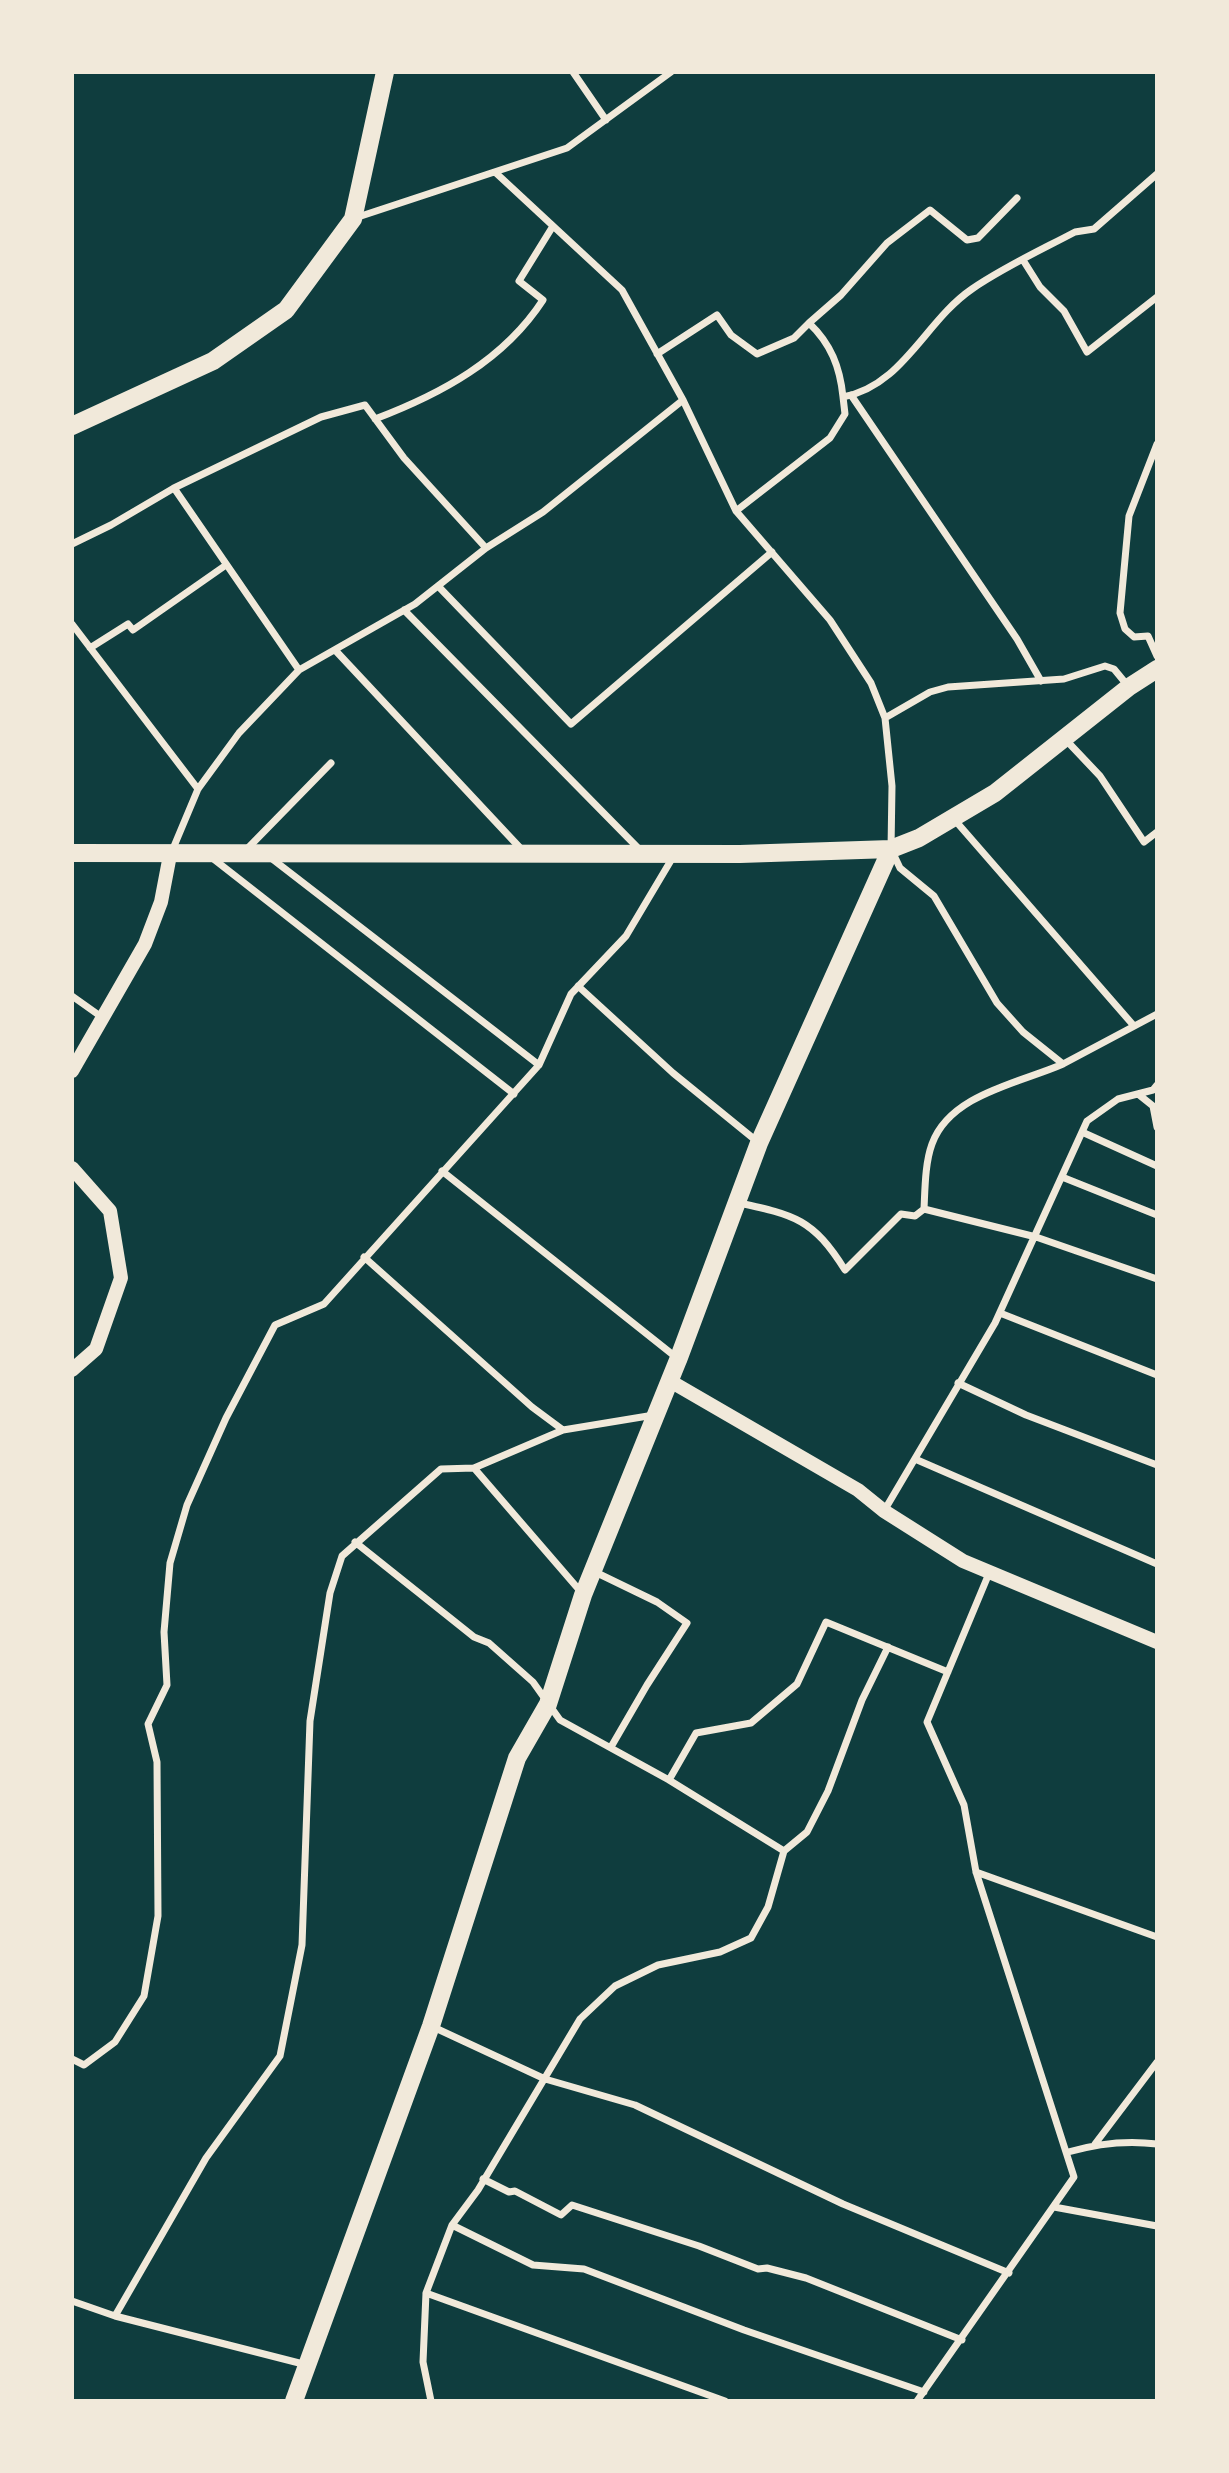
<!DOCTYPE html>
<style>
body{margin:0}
#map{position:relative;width:1229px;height:2473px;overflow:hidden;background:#0f3d3e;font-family:"IBM Plex Sans",sans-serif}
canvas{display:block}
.frame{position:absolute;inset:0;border:74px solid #f1e9da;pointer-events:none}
</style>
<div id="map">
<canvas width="1229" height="2473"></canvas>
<div class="frame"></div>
</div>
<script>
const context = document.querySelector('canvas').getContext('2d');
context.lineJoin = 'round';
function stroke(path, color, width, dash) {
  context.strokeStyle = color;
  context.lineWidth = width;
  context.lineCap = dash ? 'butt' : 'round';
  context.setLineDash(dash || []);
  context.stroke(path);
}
const minor = new Path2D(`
 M573,72L606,120
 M496,173L622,290L683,400L736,511L830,620L871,683L885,718L892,786L891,849L900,868L934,896L997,1003L1023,1032L1063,1064L1157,1014
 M355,218L567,148L671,72
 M1023,260L1040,287L1064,311L1087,352L1157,297
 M657,354L717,315L731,335L757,354L794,338L809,323
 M851,395L1017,639L1041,681
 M843,397C840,367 831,344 809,323L841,295L887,243L930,210L967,240L978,238L1017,198
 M375,419C441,394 504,360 543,300L519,281L553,226
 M1157,444L1129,516L1120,613L1125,629L1134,637L1148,636L1157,656
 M174,488L321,417L365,405L404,458L486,548
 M736,511L830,438L845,414L843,397C903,386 925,321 972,289C1004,267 1041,250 1075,232L1094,229L1157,174
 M72,544L111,525L174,488L299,670
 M438,586L571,724L772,552
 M404,610L640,850
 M72,624L198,789
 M90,648L128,624L133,630L226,565
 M335,650L523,851
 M885,718L930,692L948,687L1064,679L1105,666L1114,669L1128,686
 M1065,739L1100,776L1144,842L1157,832
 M953,818L1134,1026
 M246,850L331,763
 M172,851L198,789L239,733L299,670L415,604L486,548L543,512L683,400
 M211,857L514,1094
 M271,858L539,1065
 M578,986L673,1073L759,1143
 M72,996L103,1018
 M1138,1094L1153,1106L1157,1127
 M1082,1132L1157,1166
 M442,1171L677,1358
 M1062,1177L1157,1215
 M739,1203C795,1215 813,1219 845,1270L901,1214L915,1216L924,1209C925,1189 925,1163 932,1144C950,1094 1020,1083 1063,1064
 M924,1209L1036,1237L1157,1279
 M364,1257L532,1407L563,1430
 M1000,1313L1157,1375
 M958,1383L1026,1415L1157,1465
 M915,1459L1157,1564
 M474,1468L581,1592
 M884,1511L995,1323L1087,1121L1118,1099L1153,1090L1157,1085
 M355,1542L474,1637L489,1643L533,1682L560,1720L669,1780L784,1851
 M593,1571L657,1602L687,1623L647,1685L611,1747
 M669,1780L696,1733L751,1723L797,1684L826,1622L948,1672
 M976,1872L1157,1937
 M431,2026L545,2079L635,2105L843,2204L1009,2273
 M72,2059L84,2065L115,2042L144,1996L158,1916L157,1762L148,1724L167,1685L164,1632L170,1563L187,1505L226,1418L275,1325L324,1304L539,1065L571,994L626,936L673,857
 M1095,2144L1157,2062
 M1068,2152C1099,2143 1126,2140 1157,2144
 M483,2179L509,2192L515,2191L561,2215L572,2205L699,2246L758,2269L767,2268L806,2278L962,2340
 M1054,2207L1157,2226
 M452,2225L533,2265L584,2269L744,2330L924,2392
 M426,2293L725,2401
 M72,2301L115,2316L307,2365
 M115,2316L206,2158L280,2056L302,1945L310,1721L330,1593L342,1556L441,1469L474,1468L563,1430L654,1415
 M431,2401L423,2362L426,2293L452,2225L478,2190L580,2019L615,1986L658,1965L720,1952L751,1938L768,1907L784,1851L807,1832L828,1791L862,1700L888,1647
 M917,2401L1074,2177L976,1872L964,1805L927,1722L990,1571`);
const secondary = new Path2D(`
 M72,1071L145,944L161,902L170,855
 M72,1168L110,1211L121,1278L96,1349L72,1370
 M670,1381L858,1490L884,1511L963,1561L1157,1642`);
const primary = new Path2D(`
 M72,426L213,361L286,310L353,219L385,72
 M72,853L740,854L891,849L919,838L995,793L1129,687L1157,669
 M294,2401L431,2026L517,1758L548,1704L583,1595L678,1360L759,1143L891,849`);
stroke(minor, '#f1e9da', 7);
stroke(secondary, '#f1e9da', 14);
stroke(primary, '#f1e9da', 18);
</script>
